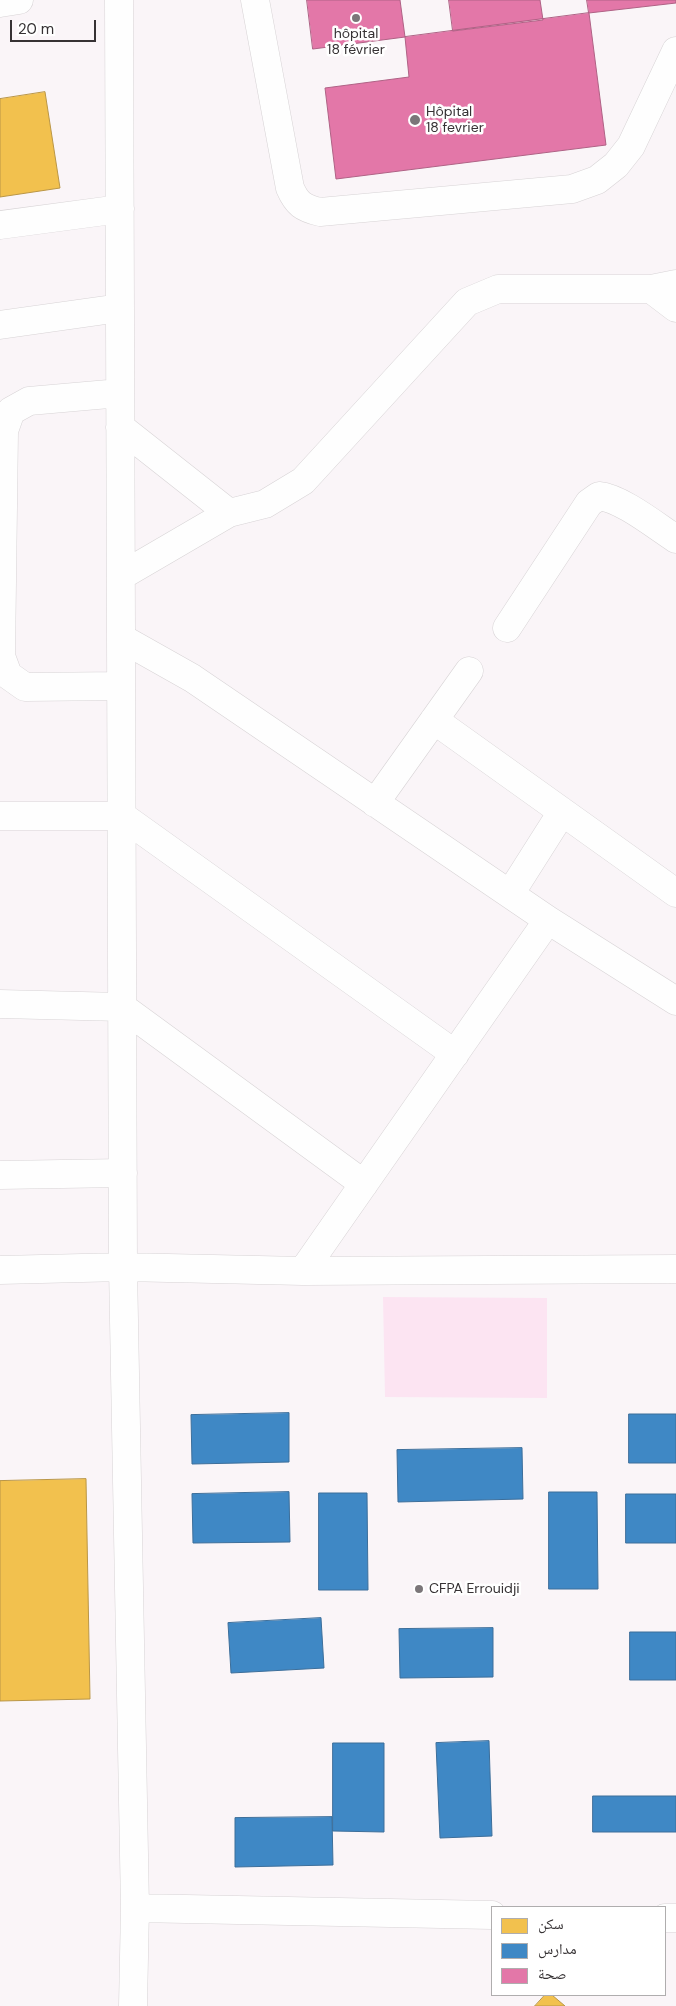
<!DOCTYPE html>
<meta charset="utf-8">
<style>
body{margin:0}
#map{position:relative;width:676px;height:2006px;overflow:hidden;background:#faf5f8;font-family:"DM Sans","Noto Naskh Arabic",sans-serif}
canvas{display:block}
.legend{position:absolute;left:491px;top:1906px;width:175px;height:90px;box-sizing:border-box;background:#fff;border:1px solid #afadae;margin:0;padding:6px 9px;list-style:none;font-size:15px;color:#363234}
.legend li{display:flex;align-items:center;gap:10px;height:25px}
.legend b{width:25px;border:1px solid #afadae}
.scale{position:absolute;left:10px;top:20px;width:86px;height:22px;box-sizing:border-box;border:2px solid #363234;border-top:0;padding-left:6px;font-size:15px;line-height:18px;white-space:nowrap;color:#363234;-webkit-text-stroke:4px #fff;paint-order:stroke}
</style>
<div id="map">
<canvas width="676" height="2006"></canvas>
<ul class="legend">
<li><b style="height:14px;background:#f2c14e"></b>سكن</li>
<li><b style="height:14px;background:#3f88c5"></b>مدارس</li>
<li><b style="height:14px;background:#e377a8"></b>صحة</li>
</ul>
<div class="scale">20 m</div>
</div>
<script>
const context = document.querySelector('canvas').getContext('2d');
context.lineJoin = 'round';
function fillPath(path, color) {
  context.fillStyle = color;
  context.fill(path, 'evenodd');
}
function stroke(path, color, width, dash) {
  context.strokeStyle = color;
  context.lineWidth = width;
  context.lineCap = dash ? 'butt' : 'round';
  context.setLineDash(dash || []);
  context.stroke(path);
}
function write(font, color, halo, rows, align = 'center') {
  context.font = font + ' "DM Sans",sans-serif';
  context.lineWidth = 5;
  context.setLineDash([]);
  context.textBaseline = 'middle';
  context.strokeStyle = halo;
  context.fillStyle = color;
  for (const [text, x, y, turn = 0] of rows) {
    context.save();
    context.translate(x, y);
    context.rotate((+turn || 0) * Math.PI / 180);
    context.textAlign = isNaN(turn) ? turn : align;
    if (halo) context.strokeText(text, 0, 0);
    context.fillText(text, 0, 0);
    context.restore();
  }
}
const green = new Path2D(`
 M383,1297L547,1298V1398L385,1397Z`);
const homes = new Path2D(`
 M45,92L60,188L0,197V99Z
 M86,1479L90,1699L0,1701V1481Z
 M545,1995H552L565,2006H535Z`);
const schools = new Path2D(`
 M289,1413V1462L192,1464L191,1415Z
 M629,1414H676V1463H629Z
 M522,1448L523,1499L398,1502L397,1450Z
 M289,1492L290,1542L193,1543L192,1494Z
 M549,1492H597L598,1589H549Z
 M319,1493H367L368,1590H319Z
 M626,1494H676V1543H626Z
 M321,1618L324,1668L231,1673L228,1623Z
 M493,1628V1677L400,1678L399,1629Z
 M630,1632H676V1680H630Z
 M489,1741L492,1836L440,1838L436,1743Z
 M333,1743H384V1832L333,1831Z
 M593,1796H676V1832H593Z
 M332,1817L333,1865L235,1867V1818Z`);
const health = new Path2D(`
 M307,0H400L405,37L313,49Z
 M449,0H540L543,20L453,31Z
 M587,0H676V3L589,13Z
 M589,13L606,145L336,179L325,88L409,77L405,37Z`);
const minor = new Path2D(`
 M119,0L123,1267L135,1908L133,2006
 M255,0L290,188C297,204 303,208 320,212L572,189L597,180L616,165L631,146L676,51
 M0,3L19,0
 M0,225L120,209
 M651,289L676,308
 M0,325L120,308
 M120,393L29,401L11,411L4,431L1,656L8,675L25,687L121,686
 M120,427L229,513
 M121,576L229,513L265,504L303,481L467,302L498,289H651L676,284
 M507,628L589,503L599,496C621,498 656,526 676,539
 M121,638L192,678L548,920L676,1001
 M434,720L676,893
 M375,803L469,671
 M0,816H122L455,1054
 M510,894L562,812
 M0,1004L122,1007L364,1184
 M0,1175L123,1173
 M0,1270L123,1267L303,1271L676,1269
 M303,1271L548,920
 M135,1908L492,1915
 M665,1918H676`);
const markers = [
 [356,18,5,"#7b7679"],
 [415,120,6,"#7b7679"],
 [419,1589,5,"#7b7679"]
];
const poiNames = [
 ["hôpital",356,34,"center"],
 ["18 février",356,50,"center"],
 ["Hôpital",426,112],
 ["18 fevrier",426,128],
 ["CFPA Errouidji",429,1589]
];
fillPath(green, '#fce4f2');
fillPath(homes, '#f2c14e');
stroke(homes, '#ba9646', 1);
fillPath(schools, '#3f88c5');
stroke(schools, '#3c6e9a', 1);
fillPath(health, '#e377a8');
stroke(health, '#af6285', 1);
stroke(minor, '#d7d3d5', 29);
stroke(minor, '#fefefe', 28);
for (const [x, y, r, color] of markers) {
  const dot = new Path2D();
  dot.arc(x, y, r, 0, 2 * Math.PI);
  context.fillStyle = color;
  context.fill(dot);
  stroke(dot, '#fff', 2);
}
write('14px', '#363234', '#fff', poiNames, 'left');
</script>
